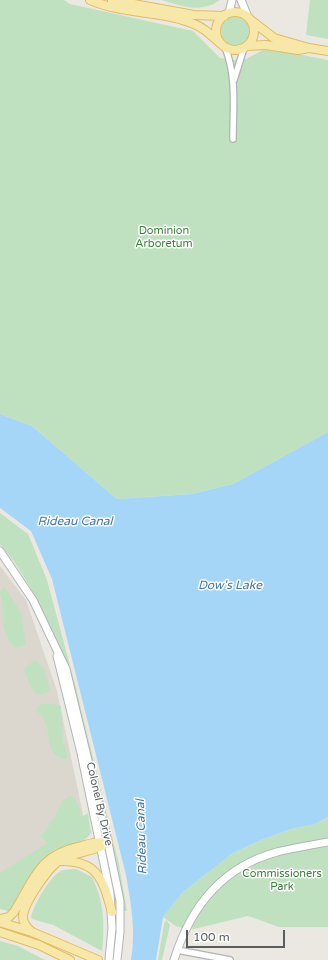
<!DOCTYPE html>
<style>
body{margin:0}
#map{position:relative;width:328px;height:960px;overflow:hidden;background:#ebe8e1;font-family:"Varela Round",sans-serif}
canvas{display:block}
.scale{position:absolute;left:186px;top:930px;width:99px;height:18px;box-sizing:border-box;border:2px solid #595d60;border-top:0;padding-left:5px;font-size:12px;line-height:14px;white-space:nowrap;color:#595d60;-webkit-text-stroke:3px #fff;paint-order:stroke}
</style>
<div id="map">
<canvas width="328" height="960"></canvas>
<div class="scale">100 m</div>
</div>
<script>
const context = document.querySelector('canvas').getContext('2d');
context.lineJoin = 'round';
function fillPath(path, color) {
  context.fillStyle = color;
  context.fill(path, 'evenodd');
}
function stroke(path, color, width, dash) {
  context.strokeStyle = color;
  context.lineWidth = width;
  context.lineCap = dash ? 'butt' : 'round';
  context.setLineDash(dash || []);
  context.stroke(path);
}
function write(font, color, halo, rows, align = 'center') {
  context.font = font + ' "Varela Round",sans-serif';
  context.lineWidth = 3;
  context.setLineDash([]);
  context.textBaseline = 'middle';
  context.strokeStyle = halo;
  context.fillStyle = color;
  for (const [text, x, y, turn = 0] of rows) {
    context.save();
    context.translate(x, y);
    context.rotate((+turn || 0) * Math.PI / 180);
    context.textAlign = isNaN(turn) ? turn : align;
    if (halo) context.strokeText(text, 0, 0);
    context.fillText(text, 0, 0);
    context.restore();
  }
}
const education = new Path2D(`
 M0,566L26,600L57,691L87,833L0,882Z`);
const green = new Path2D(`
 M0,0H64L70,4L193,31L220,58L242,61L267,48L328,60V432L233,484L192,494L117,499L32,426L0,414Z
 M161,0H220C199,14 183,6 161,0Z
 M310,0H328V39L306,35Z
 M220 31a15 15 0 1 1 30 0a15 15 0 1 1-30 0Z
 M0,513L28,534L47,580L75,684L119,865L127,911H123L121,886L73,685L63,653L35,595L15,563L0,544Z
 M5,587L21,613L26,645L16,648C3,639 3,621 2,606C2,601 0,596 0,591Z
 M36,660L44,669L50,691C32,702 29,682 24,669L33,661Z
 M46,703L61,706L63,741L67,753V759C39,757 57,725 36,711L38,706Z
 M69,796L75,797L81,813V817L88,813L91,833C82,847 63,844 51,854C35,866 22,895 11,912L0,909V873L47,843L41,837L55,816L62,801Z
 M328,817V927H279L248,916L194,929L177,927L163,917L183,892L233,853L261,840L291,829L315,824Z
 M76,869L92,877C104,901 105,925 102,951L53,925L32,919L31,917C34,904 51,874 63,870C67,869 72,869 76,869Z
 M166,920L170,925L162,960H158L164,924Z
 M0,941L18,946L45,960H0Z`);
const water = new Path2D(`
 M0,414L32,426L117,499L192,494L233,484L328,432V817L315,824L291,829L261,840L233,853L183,892L163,917L156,960H131C136,931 131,903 126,875L52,579L31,531L0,508Z`);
const street = new Path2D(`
 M225,47C237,77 233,108 233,139
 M234,80L244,48
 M177,950L230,960`);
const secondary = new Path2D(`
 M241,0L248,17
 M229,13L232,0
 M0,551L33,600L66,669L108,843L120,901V932L117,960
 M57,656L81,753L110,893L112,928L109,960
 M174,960C190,908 222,867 277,852C294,848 311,845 328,842`);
const primary = new Path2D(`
 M90,0C124,15 163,10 196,25C206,29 213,37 221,44
 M112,0L194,15L224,16
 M216 31a19 19 0 1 1 38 0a19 19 0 1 1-38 0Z
 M252,21L274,38L309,48L328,51
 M247,46L266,45L298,50L309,48
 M62,861C99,861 103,881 112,912
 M0,919L9,917L14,912C34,880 38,856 78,847C89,844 97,841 108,843
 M0,922L32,932L98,960
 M0,932L39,945L70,960
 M32,932C27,928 23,924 23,917C23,904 48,868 59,861C74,852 93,852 108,843`);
const parkNames = [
 ["Dominion",164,231],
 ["Arboretum",164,244],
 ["Commissioners",282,874],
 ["Park",282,887]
];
const streetNames = [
 ["Colonel By Drive",99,804,77]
];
const waterNames = [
 ["Rideau Canal",75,522],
 ["Dow's Lake",230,586],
 ["Rideau Canal",142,837,-92]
];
fillPath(education, '#dbd7cf');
fillPath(green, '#c0e1bf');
fillPath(water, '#a5d6f7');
stroke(street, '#b1b3b7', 8);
stroke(secondary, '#b2b5ba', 9);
stroke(primary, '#e4bb60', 10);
stroke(street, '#fff', 5.5);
stroke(secondary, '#fff', 7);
stroke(primary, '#f7e8a9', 8);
write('11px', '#3b7e3c', '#fff', parkNames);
write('11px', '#595d60', '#fff', streetNames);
write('italic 12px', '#4478a6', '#fff', waterNames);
</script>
